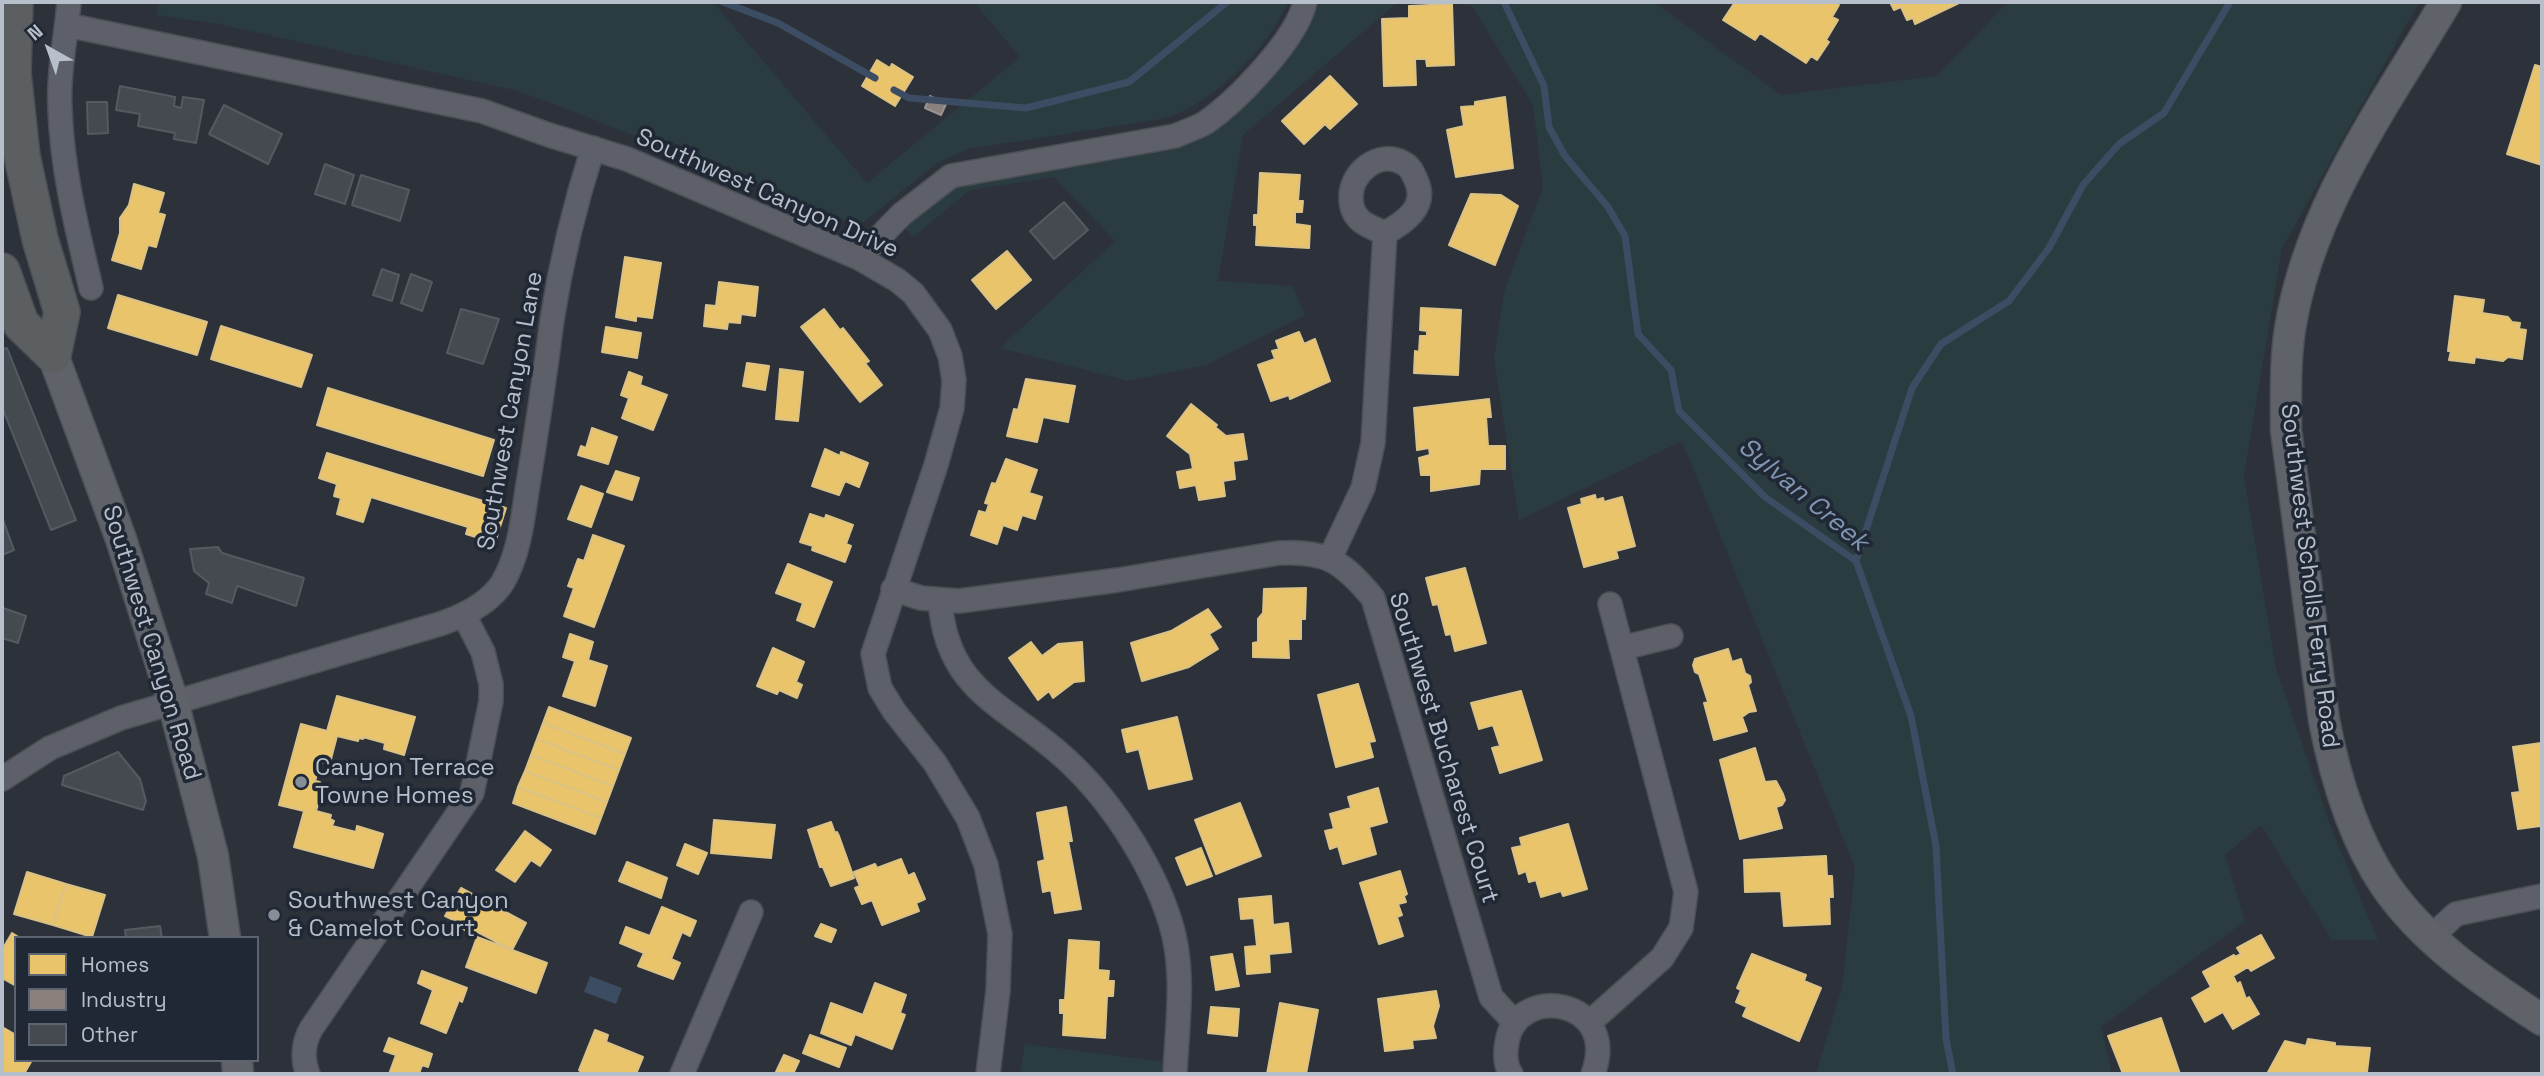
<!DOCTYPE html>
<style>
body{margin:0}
#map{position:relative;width:2544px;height:1076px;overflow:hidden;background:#2d323a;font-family:"Space Grotesk",sans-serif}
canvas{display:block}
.frame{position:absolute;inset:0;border:4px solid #b7bfca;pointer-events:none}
.legend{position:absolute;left:14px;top:936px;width:245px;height:126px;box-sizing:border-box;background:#202835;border:2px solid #5c6471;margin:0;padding:9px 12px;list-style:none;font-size:21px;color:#b7bfca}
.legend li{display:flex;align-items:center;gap:14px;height:35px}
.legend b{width:35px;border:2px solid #5c6471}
.north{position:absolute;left:14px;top:14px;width:70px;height:70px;-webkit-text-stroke:5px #202835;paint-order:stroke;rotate:320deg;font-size:19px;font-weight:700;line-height:28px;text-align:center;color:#b7bfca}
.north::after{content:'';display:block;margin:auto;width:24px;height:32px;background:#b7bfca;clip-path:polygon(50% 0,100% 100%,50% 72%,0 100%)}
</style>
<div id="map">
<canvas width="2544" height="1076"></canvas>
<div class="frame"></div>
<ul class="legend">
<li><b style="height:19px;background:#e9c46a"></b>Homes</li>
<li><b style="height:19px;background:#8a817c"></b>Industry</li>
<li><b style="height:19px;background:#454950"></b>Other</li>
</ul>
<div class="north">N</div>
</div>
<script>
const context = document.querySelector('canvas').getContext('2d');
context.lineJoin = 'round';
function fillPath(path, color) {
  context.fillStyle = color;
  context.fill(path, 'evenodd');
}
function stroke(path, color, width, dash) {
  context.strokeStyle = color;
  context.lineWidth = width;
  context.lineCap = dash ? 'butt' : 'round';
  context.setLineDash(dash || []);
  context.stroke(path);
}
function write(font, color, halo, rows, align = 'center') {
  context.font = font + ' "Space Grotesk",sans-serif';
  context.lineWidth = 7;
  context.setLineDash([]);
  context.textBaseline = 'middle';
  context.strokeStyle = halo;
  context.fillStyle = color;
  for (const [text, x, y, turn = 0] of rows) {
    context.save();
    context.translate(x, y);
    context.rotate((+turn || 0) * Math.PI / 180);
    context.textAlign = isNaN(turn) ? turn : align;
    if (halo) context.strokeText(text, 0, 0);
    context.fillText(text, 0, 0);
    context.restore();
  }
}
const green = new Path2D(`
 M157,2H713L867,183L1020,57L974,2H1287C1271,47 1208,109 1161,119L968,149L937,163L859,226L570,110L514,90L219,24L157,15Z
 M1317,2H1398L1243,135L1218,281L1293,286L1305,315L1206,365L1129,381L1000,348L1115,241L1054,177L970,190L913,237L903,226L952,187L1167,147L1270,78L1295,49L1313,16Z
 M1456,2H1654L1781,95L1937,76L2008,2H2419L2282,248L2244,476L2276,668L2331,828L2378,940H2332L2261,825L2225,855L2245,921L2101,1027L2112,1074H1816L1842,987L1855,868L1682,441L1519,520L1494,359L1504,292L1543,187L1533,105L1472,6Z
 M1025,1044L1166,1062L1165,1074H1020Z`);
const water = new Path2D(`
 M590,976L622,988L616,1004L584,992Z`);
const homes = new Path2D(`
 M1735,2H1809L1814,5L1817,2H1834L1839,5L1832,17L1838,20L1826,40L1829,42L1817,60L1811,56L1806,63L1760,33L1755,40L1723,20Z
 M1890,2H1961L1915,24L1913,18L1907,20L1901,7L1894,10Z
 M1452,4L1454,65L1427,66L1426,59H1415L1416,85L1384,86L1382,19L1409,18V6Z
 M877,60L890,68L892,64L913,77L895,106L862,86Z
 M2535,65L2542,67V165L2507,154Z
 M1330,76L1357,104L1330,129L1325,124L1304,144L1282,121Z
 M1505,97L1513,168L1456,177L1447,130L1464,126L1461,107L1475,106V102Z
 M1260,173L1300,175L1298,201H1303L1302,212H1295V224L1310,226L1309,248L1256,245L1257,225H1254V215H1258Z
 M134,184L164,193L158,213L165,215L156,247L148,245L141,269L112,260L120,233V218L129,205Z
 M1471,194L1501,195L1518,206L1495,265L1449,245Z
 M1007,251L1031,280L996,309L972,280Z
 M625,257L661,263L652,318L636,316V321L616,317Z
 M719,282L758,287L755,316L741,314L740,323L728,322L727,329L704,326L706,305L716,306Z
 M118,295L207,322L197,355L108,328Z
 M2455,296L2484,300L2482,313L2508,317L2512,322L2520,323L2519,329L2526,330L2522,359L2508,357L2503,361L2475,357L2474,363L2449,360L2451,351H2448Z
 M1421,308L1461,310L1458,375L1414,373L1415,351L1419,352L1420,336H1427V331L1420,330Z
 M824,309L840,330L843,328L869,361L865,363L882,385L860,402L801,327Z
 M221,326L312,355L301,387L211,359Z
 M606,327L641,333L637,358L602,352Z
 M1299,332L1304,344L1315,339L1330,381L1290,399L1289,395L1271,401L1258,365L1275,359L1272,351L1279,349L1276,341Z
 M747,363L769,366L765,390L743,386Z
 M780,369L803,372L798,421L776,419Z
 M629,372L642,377L640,385L667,395L653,430L622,418L629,398L621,395Z
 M1026,379L1075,386L1068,422L1043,417L1037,442L1007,436L1014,409L1018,410Z
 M328,388L494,440L483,476L317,425Z
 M1489,399L1491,417H1486L1488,446H1505V469H1480L1479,484L1431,491V475H1421L1419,458L1430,455L1429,448L1417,450L1414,408Z
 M1191,404L1217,425L1215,427L1226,436L1243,434L1247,459L1233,461L1235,479L1223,481L1225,496L1199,500L1196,485L1180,488L1177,472L1193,469L1190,454L1167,436Z
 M592,428L617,437L608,464L578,455L581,446L586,448Z
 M825,449L840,456L841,452L868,463L859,487L845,481L839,495L812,486Z
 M327,453L506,508L495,543L466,534L468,527L371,497L363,522L337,514L341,498L334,496L337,484L319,478Z
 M1006,459L1037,470L1029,493L1042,497L1035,519L1022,515L1017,530L1003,525L997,544L971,535L979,511L986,513L989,504L985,503L992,483L996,484Z
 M616,471L639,478L632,500L607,492Z
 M581,486L603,494L591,527L568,519Z
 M1595,495L1596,500L1603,498L1604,502L1622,497L1635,546L1616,551L1618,558L1584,567L1568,508L1582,504L1581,499Z
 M810,514L825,519L826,515L853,525L846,544L851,546L845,562L812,550L813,546L800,542Z
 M593,535L624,546L594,627L564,616L574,588L568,586L578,559L584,561Z
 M788,564L832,582L814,627L797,620L803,603L776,593Z
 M1465,568L1486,643L1455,651L1451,634L1446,635L1438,604L1433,605L1426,578Z
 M1306,588L1305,619H1301V639H1288L1289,658L1253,657V643L1258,642V619L1263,613L1264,589Z
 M1208,609L1221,627L1209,634L1218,649L1189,667L1142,681L1131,643L1171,631Z
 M570,634L593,642L588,660L607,666L595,706L563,696L575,661L563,657Z
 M1031,642L1042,656L1058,644L1082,642L1084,681L1074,682L1053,698L1049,691L1038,700L1009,658Z
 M773,648L804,662L796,682L802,685L797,698L779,690L777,694L757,686Z
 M1728,649L1732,662L1741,659L1745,673L1750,676L1751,682L1748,685L1756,711L1749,712L1742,717L1747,731L1714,740L1704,703L1708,702L1699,674L1695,672L1693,665L1695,659Z
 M1358,684L1375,741L1369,742L1373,757L1336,767L1318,695Z
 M1521,691L1542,760L1500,773L1492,748L1500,746L1493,725L1479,729L1471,703Z
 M337,696L415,717L404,755L384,749L385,743L363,737V739L359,738L358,741L337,736L331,759L327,758L325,763L321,762L315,781L320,782L319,786L323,787L316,811L331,815L330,819L334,821L332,826L356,832L357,826L383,834L373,868L294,847L304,811L279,805L301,724L327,731Z
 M549,707L631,738L625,754L543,723Z
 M1177,717L1192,779L1149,789L1139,749L1127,752L1122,730Z
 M543,723L625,754L619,770L537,739Z
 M537,739L619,770L613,786L531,755Z
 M2541,743L2542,828L2540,826L2518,829L2512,793L2520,792L2513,747Z
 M1755,748L1765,782L1776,781L1783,794L1785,800L1782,805L1776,807L1782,828L1740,839L1720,760Z
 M531,755L613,786L607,802L525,771Z
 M525,771L607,802L601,818L518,787Z
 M518,787L601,818L595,834L513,803Z
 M1378,788L1387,822L1369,827L1376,854L1343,864L1338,846L1330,849L1325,831L1334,829L1330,814L1351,808L1348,797Z
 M1240,803L1261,856L1216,874L1195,820Z
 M1066,807L1072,841H1068L1081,909L1055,913L1051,890L1043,892L1038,862L1045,860L1037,813Z
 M714,820L775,825L771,858L711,853Z
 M831,822L835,833L837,832L839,836L854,878L831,886L823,867H820L808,830Z
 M1568,824L1587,889L1563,896L1561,891L1541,897L1536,880L1529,882L1526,871L1519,874L1512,848L1522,846L1520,838Z
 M525,831L551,850L540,866L531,860L515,882L496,870Z
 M685,844L707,853L698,874L677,865Z
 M1201,848L1212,876L1187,885L1176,858Z
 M1826,856L1827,876H1832L1833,897H1829L1830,924L1784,926L1781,891L1745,892L1744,860Z
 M901,859L908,876L914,873L925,899L916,903L919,911L882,925L872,900L862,904L855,888L860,886L854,872L875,864L877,868Z
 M627,862L667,878L661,898L619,881Z
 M1400,871L1407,894L1404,896L1406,902L1398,904L1402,915L1397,917L1403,936L1379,944L1360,883Z
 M27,872L66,884L53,925L14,914Z
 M66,884L105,895L92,937L53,925Z
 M461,888L526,923L512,950L470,928L468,932L458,926L460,923L445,916Z
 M1271,896L1273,925L1288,923L1291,952L1269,954L1270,972L1247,974L1245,947L1257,946L1254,918L1241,919L1239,899Z
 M662,907L696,921L690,936L682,932L671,959L680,963L673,979L638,966L644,953L620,943L626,927L650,936Z
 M821,924L836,930L831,942L815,936Z
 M12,933L20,938H16V986L2,978V950Z
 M2261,935L2274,958L2251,971L2248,967L2233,976L2237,984L2240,982L2246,999L2249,997L2259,1014L2233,1029L2223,1012L2205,1022L2192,998L2211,987L2203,972L2234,955L2235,957L2241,954L2237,948Z
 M477,937L547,963L536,993L466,967Z
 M1069,940L1099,942L1098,970L1109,971L1108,981H1114L1113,996H1107L1105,1038L1063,1035L1064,1013H1060V1000H1065Z
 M1232,954L1239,986L1216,990L1211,957Z
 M1752,954L1806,975L1804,981L1821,988L1799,1041L1743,1016L1747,1007L1736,1002L1741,990L1737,988Z
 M422,971L467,988L462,1002L459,1000L446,1033L421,1023L433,990L418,983Z
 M875,983L906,995L900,1013L905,1015L892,1049L855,1034L851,1045L821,1033L831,1003L863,1015Z
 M1436,991L1439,1006L1433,1026L1436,1038L1412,1040L1413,1048L1385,1051L1378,999Z
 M1280,1003L1318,1010L1306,1074H1267Z
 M1211,1007L1239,1009L1237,1036L1208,1033Z
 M2161,1018L2180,1074H2152L2151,1072L2144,1074H2123L2108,1036Z
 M4,1028L16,1035V1060H32L24,1074H2V1031Z
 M595,1030L608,1035L606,1042L643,1057L636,1074H583L579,1070Z
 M810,1035L846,1048L839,1067L803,1053Z
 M389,1038L432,1054L428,1067L422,1065L419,1074H389L396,1055L384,1051Z
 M2308,1039L2335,1043V1046L2370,1048L2367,1072L2365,1074H2267L2285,1041L2306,1046Z
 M784,1055L799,1061L793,1074H775Z`);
const industry = new Path2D(`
 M930,96L946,104L941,115L925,108Z`);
const stream = new Path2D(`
 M723,2L778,23L875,78
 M1504,2L1544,86L1549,127L1565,156L1608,207L1625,236L1638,334L1671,370L1679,411L1765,497L1856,561L1911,716L1936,846L1946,1039L1953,1074
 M894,90L909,98L1026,108L1129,82L1227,2
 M1856,561L1912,388L1941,344L2009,301L2049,248L2083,185L2119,144L2164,113L2230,2`);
const building = new Path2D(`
 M120,86L175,97L174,106L181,108L183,97L204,100L196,143L174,139L175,133L138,126L140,114L116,110Z
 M87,102H107L108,133L88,134Z
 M224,105L282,134L268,164L209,134Z
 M325,164L354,175L345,204L315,194Z
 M361,175L409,190L400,221L352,205Z
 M1064,202L1088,230L1054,259L1030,231Z
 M382,269L399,275L392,301L373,295Z
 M411,274L432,282L422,311L401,303Z
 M461,309L499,319L483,364L447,353Z
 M7,348L76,520L51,530L2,407V350Z
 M2,517L14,550L2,555Z
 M218,547L222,553L304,578L296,606L237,586L232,603L206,594L209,583L194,571L190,549Z
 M3,608L26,616L18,643L2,638Z
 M118,752L140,779L146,801L143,810L62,785L64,776Z
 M160,926L162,938H126L125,930Z`);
const minor = new Path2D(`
 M69,2C66,37 58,73 60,109C62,170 77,229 91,288
 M67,25L482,111L549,135L627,159L859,258L897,280L913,293L940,330L950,356L954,380L952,408L936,465L873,654L880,688L894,711L935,763L968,818L986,865L1000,934L998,991L988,1074
 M859,258L902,214L951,176L1175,136C1184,132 1196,128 1205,123C1237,101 1297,39 1305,2
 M1330,558L1363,488L1373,443L1385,233C1406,222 1428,206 1416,180C1413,173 1410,166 1403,163C1379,149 1350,173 1351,198C1351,220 1367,226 1385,233
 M893,589L921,598L959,601L1118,580L1279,553C1327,551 1342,561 1373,598L1491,997L1515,1023
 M940,600C946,688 1001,703 1059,753C1107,794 1151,861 1170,921C1186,970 1177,1024 1175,1074
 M1622,648L1671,636
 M2,779L50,748L121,718L443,623C465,615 490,603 503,582C520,552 523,516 528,484C537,429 545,375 552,320C561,262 575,204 593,148
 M2432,936L2456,914L2542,896
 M1589,1023L1662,958L1681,928L1686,892L1610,604
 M308,1074C302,1060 303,1043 311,1029L472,793L491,701V684L483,652L464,615
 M682,1074L751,912
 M1511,1074C1505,1065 1505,1053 1507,1042C1516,983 1621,998 1593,1074`);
const major = new Path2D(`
 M2446,2C2385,105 2309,208 2290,329C2285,362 2286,396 2286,430L2324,720C2335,777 2352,836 2385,885C2424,942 2485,983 2542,1020
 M53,355L121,539L173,702L213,856L225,938
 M237,1060L238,1074`);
const highway = new Path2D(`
 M15,2L13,73L22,156L40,239L62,312L53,355
 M2,271L21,324L53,355`);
const markers = [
 [301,782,7,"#878e98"],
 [274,915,7,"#878e98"]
];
const streetNames = [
 ["Southwest Canyon Drive",767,194,24],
 ["Southwest Canyon Lane",511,411,-80],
 ["Southwest Scholls Ferry Road",2309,576,83],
 ["Southwest Canyon Road",151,643,73],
 ["Southwest Bucharest Court",1443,748,73]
];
const poiNames = [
 ["Canyon Terrace",315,768],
 ["Towne Homes",315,796],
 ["Southwest Canyon",288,901],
 ["& Camelot Court",288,929]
];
const waterNames = [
 ["Sylvan Creek",1803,495,40]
];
fillPath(green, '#2a3c40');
fillPath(water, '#3c4c63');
fillPath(homes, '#e9c46a');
stroke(homes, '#dac287', 2);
fillPath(industry, '#8a817c');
stroke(industry, '#989493', 2);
stroke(stream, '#3c4c63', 7);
fillPath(building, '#454950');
stroke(building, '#555a61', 2);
stroke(minor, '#4b4e54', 26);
stroke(major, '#4b4f57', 33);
stroke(highway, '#4a4f55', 38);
stroke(minor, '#5d6068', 23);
stroke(major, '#5f6369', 30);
stroke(highway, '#5c5f61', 35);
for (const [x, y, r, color] of markers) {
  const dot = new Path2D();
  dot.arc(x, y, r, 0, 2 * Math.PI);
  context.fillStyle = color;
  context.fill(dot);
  stroke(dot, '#202835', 2.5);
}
write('24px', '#b7bfca', '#202835', streetNames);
write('24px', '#b7bfca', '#202835', poiNames, 'left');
write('italic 26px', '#8095b0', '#202835', waterNames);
</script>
